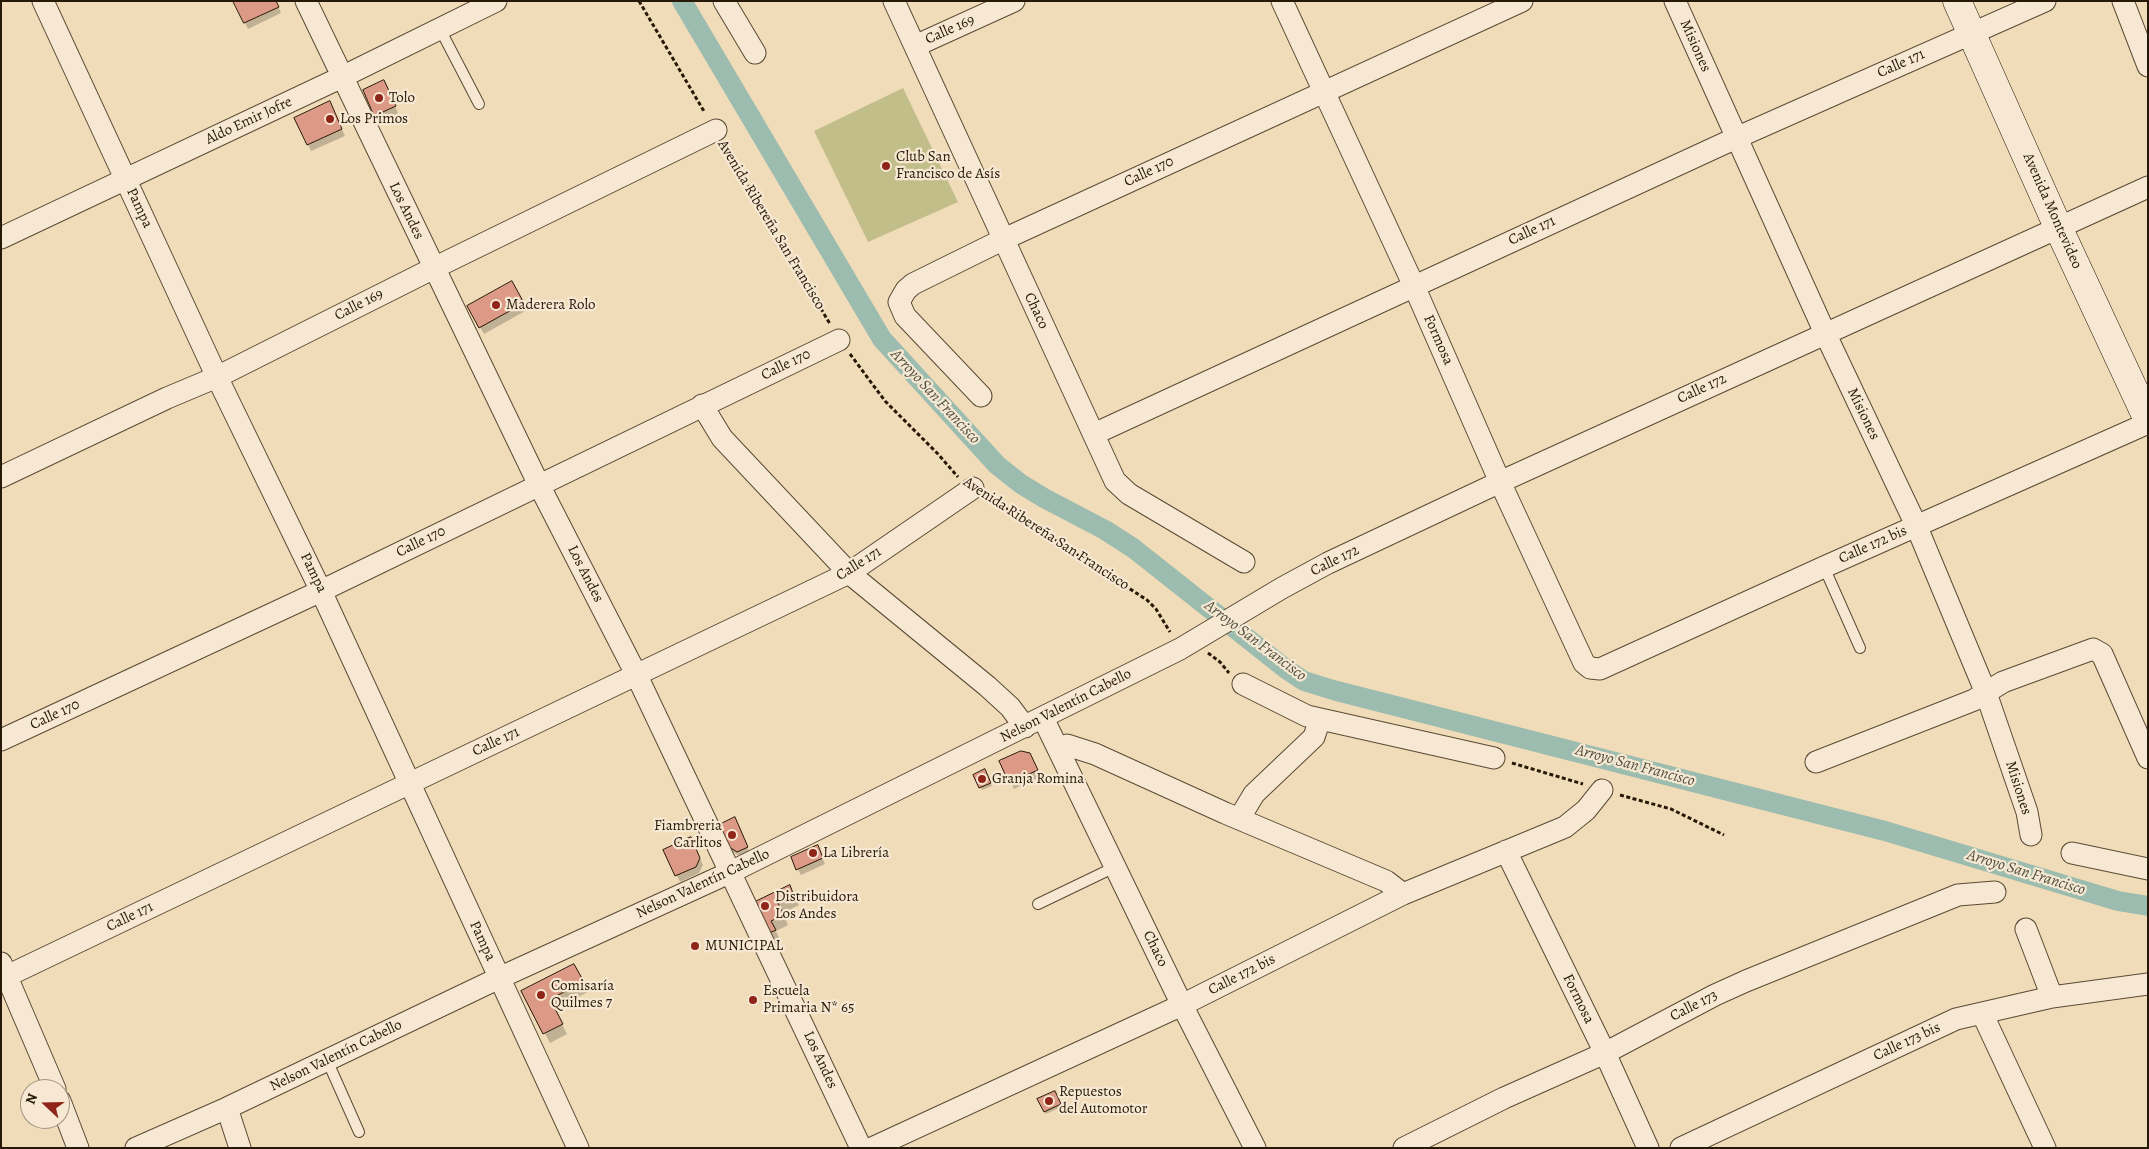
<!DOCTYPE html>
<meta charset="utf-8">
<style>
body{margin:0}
#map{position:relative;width:2149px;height:1149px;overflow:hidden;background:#f1dcb9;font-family:Alegreya,serif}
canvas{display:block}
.frame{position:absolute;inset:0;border:2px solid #271907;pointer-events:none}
.north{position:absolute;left:20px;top:1079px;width:50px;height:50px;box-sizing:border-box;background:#f6e8d2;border:1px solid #a39581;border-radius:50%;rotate:291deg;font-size:14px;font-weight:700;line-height:20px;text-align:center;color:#271907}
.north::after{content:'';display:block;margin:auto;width:18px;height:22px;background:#8f2418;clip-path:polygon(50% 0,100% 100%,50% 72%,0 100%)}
</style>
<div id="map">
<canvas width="2149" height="1149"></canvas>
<div class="frame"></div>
<div class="north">N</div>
</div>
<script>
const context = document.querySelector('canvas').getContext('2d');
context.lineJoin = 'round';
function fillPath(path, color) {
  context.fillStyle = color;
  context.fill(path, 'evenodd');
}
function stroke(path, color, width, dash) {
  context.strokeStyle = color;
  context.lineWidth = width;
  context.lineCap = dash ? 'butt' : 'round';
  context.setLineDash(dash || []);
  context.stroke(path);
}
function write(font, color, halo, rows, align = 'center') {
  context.font = font + ' Alegreya,serif';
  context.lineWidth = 4.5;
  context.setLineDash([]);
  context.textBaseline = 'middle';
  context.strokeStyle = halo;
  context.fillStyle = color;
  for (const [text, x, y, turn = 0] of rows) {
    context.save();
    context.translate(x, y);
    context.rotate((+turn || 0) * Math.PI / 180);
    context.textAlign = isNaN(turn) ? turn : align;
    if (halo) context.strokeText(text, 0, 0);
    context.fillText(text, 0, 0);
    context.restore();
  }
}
const green = new Path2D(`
 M903,88L958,202L868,242L814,131Z`);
const shadow = new Path2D(`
 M276,1L281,13L248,29L235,2Z
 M387,88L398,113L379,122L364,91Z
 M333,109L345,136L311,151L296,118Z
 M512,283L527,310L484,334L469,307Z
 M1001,761H1033L1040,777L1014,789Z
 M984,771L992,786L982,790L974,776Z
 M736,823L750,853L741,857L730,850L726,844Z
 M694,845L703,865L699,873L680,882L665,850Z
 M820,853L825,864L801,875L792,858Z
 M789,887L799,905L783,913L788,925L776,931L780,940L776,942L756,903Z
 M579,975L588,992L554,1009L567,1034L550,1043L523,991Z
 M1054,1092L1061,1107L1046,1114L1039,1099Z`);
const canal = new Path2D(`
 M682,1L882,339L997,465L1021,484L1044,498L1105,530L1133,548L1286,669L1304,681L1333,690L1885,831L2118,901L2148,906`);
const building = new Path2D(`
 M233,1H276L279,7L244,23Z
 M384,80L396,106L374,116L363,90Z
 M330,101L342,129L307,145L294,118Z
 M512,281L524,303L479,328L467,306Z
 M1021,751L1030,753L1038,770L1009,783L999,761Z
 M985,769L991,783L979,788L973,775Z
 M735,817L748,847L737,852L725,844L717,826Z
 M691,837L700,858L696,867L675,876L663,850Z
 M818,845L823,858L796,870L791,857Z
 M790,885L794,896L778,903L784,915L771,921L776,930L769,933L755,902Z
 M574,964L584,982L550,999L563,1024L543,1034L521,991Z
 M1055,1091L1061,1104L1044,1112L1037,1099Z`);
const path = new Path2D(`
 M639,1L705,113
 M725,146L830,324
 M850,354L885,401L938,454L958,477
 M988,497L1147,600L1156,609L1170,632
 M1208,653L1220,662L1229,673
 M1512,763L1583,784
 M1620,795L1671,809L1724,835`);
const lane = new Path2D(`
 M440,29L479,104
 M1824,567L1860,648
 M1038,904L1115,867
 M327,1060L359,1132`);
const street = new Path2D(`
 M43,1L217,377L321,591L578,1148
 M306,1L539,485L637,676L861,1148
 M724,1L755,53
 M894,1L1115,481L1129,494L1244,562
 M1282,1L1414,286L1500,482L1584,663L1590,668L1600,669L1824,567L2148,423
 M1675,1L1825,333L1916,525L1986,693L2027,812L2031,835
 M2123,1L2148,66
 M915,46L1014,1
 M1,238L342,77L496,1
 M981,396L905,316L899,302L906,290L913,284L1002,240L1522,1
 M702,405L722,438L849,573L987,686L1010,707L1025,727
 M1094,434L1736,138L2045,1
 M1,477L167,398L217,377L434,268L716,130
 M1243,684L1307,716L1494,758
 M1043,718L1182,1005L1255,1148
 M1,740L321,591L839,340
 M1058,748L1067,745L1095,754L1225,813L1386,881L1403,894
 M1816,762L1974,700L2003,682L2093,649L2102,654L2148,758
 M1239,819L1254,794L1314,737L1320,719
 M1506,851L1605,1053L1648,1148
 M2072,853L2148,869
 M2026,929L2052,997
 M1,963L55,1089
 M7,976L849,573L973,488
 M1982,1013L2045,1148
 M60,1101L78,1148
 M227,1108L240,1148
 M136,1148L227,1108L499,978L731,872L1180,649L1282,588L1328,563L1500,482L2148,187
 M872,1148L1182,1005L1403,894L1565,827L1586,810L1602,790
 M1404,1148L1504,1098L1605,1053L1715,995L1746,981L1958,895L1995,892
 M1681,1148L1956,1019L2052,997L2148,984`);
const secondary = new Path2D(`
 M1957,1L2058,227L2148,420`);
const markers = [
 [379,98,5,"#8f2418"],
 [330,119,5,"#8f2418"],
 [886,166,5,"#8f2418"],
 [496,305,5,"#8f2418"],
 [982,779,5,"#8f2418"],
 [732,835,5,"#8f2418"],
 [813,853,5,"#8f2418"],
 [765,906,5,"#8f2418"],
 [695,946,5,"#8f2418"],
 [541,995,5,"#8f2418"],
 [753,1000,5,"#8f2418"],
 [1049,1101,5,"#8f2418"]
];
const streetNames = [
 ["Calle 169",950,30,-24],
 ["Misiones",1695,46,66],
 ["Calle 171",1901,64,-24],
 ["Aldo Emir Jofre",249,121,-25],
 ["Calle 170",1149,172,-25],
 ["Pampa",139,208,65],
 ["Los Andes",406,211,64],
 ["Avenida Montevideo",2052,211,66],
 ["Avenida Ribereña San Francisco",771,225,59],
 ["Calle 171",1532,231,-25],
 ["Calle 169",359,305,-27],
 ["Chaco",1036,311,65],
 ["Formosa",1438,340,66],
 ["Calle 170",786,365,-26],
 ["Calle 172",1702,389,-25],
 ["Misiones",1863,414,64],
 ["Avenida Ribereña San Francisco",1046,534,33],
 ["Calle 170",421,542,-26],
 ["Calle 172 bis",1873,545,-24],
 ["Calle 172",1335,561,-26],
 ["Calle 171",859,564,-32],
 ["Pampa",313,573,64],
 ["Los Andes",585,574,63],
 ["Nelson Valentín Cabello",1066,706,-27],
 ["Calle 170",55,715,-25],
 ["Calle 171",496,742,-25],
 ["Misiones",2018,788,72],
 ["Nelson Valentín Cabello",703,884,-25],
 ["Calle 171",130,917,-26],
 ["Pampa",482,941,65],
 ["Chaco",1155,949,64],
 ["Calle 172 bis",1242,975,-27],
 ["Formosa",1578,999,64],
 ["Calle 173",1694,1006,-27],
 ["Calle 173 bis",1907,1042,-25],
 ["Nelson Valentín Cabello",336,1056,-26],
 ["Los Andes",820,1060,65]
];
const poiNames = [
 ["Tolo",389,98],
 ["Los Primos",340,119],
 ["Club San",896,157],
 ["Francisco de Asís",896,174],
 ["Maderera Rolo",506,305],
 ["Granja Romina",992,779],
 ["Fiambreria",722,826,"right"],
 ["Carlitos",722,843,"right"],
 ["La Librería",823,853],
 ["Distribuidora",775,897],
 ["Los Andes",775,914],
 ["MUNICIPAL",705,946],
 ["Comisaría",551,986],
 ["Quilmes 7",551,1003],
 ["Escuela",763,991],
 ["Primaria N* 65",763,1008],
 ["Repuestos",1059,1092],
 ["del Automotor",1059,1109]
];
const waterNames = [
 ["Arroyo San Francisco",935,397,47],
 ["Arroyo San Francisco",1255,641,37],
 ["Arroyo San Francisco",1635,766,15],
 ["Arroyo San Francisco",2026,873,17]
];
fillPath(green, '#c2be8a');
fillPath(shadow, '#0003');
stroke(canal, '#9bbcae', 20);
fillPath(building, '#dc9986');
stroke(building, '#271907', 1);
stroke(lane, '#5a4a34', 12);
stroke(street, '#5a4a34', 23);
stroke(secondary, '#271907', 29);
stroke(path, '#271907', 3, [4, 2.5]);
stroke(lane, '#f6e8d2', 10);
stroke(street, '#f6e8d2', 21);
stroke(secondary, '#f6e8d2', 28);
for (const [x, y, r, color] of markers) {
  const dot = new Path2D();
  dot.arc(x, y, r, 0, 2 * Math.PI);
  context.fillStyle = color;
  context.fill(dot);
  stroke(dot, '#f6e8d2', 2);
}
write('15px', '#271907', '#f6e8d2', streetNames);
write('15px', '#271907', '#f6e8d2', poiNames, 'left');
write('italic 16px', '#505241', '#f6e8d2', waterNames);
</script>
